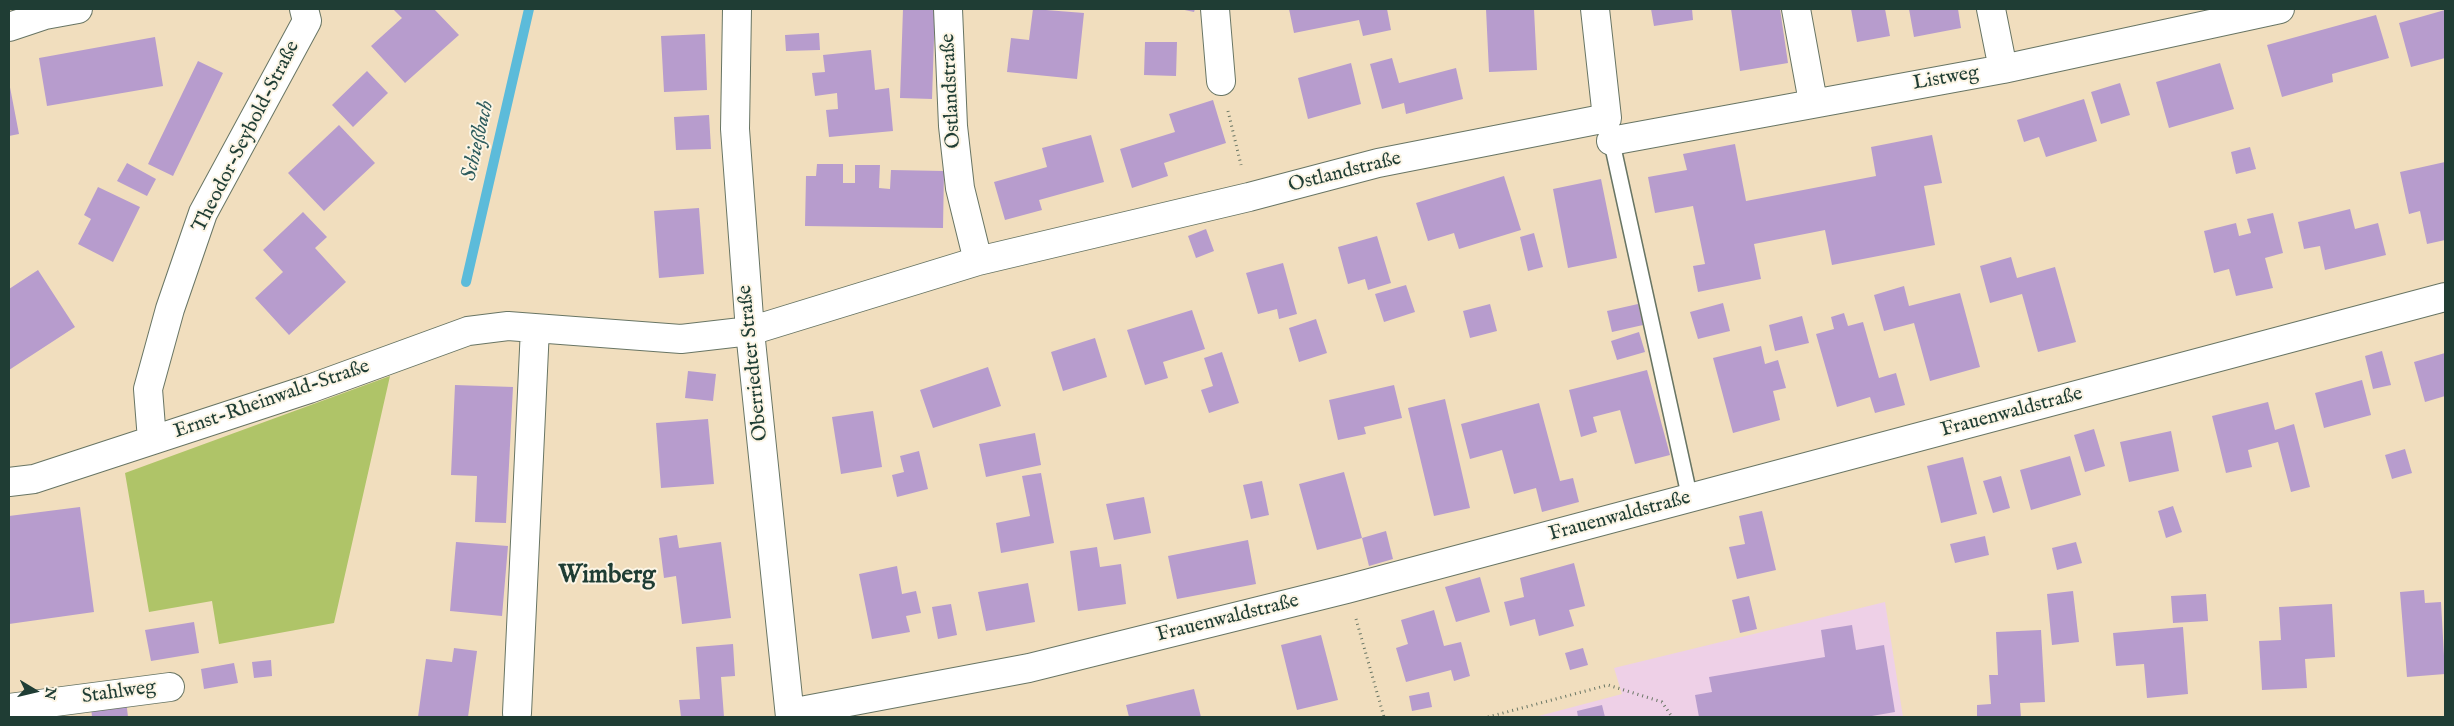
<!DOCTYPE html>
<meta charset="utf-8">
<style>
body{margin:0}
#map{position:relative;width:2454px;height:726px;overflow:hidden;background:#f1debe;font-family:"IM FELL English",serif}
canvas{display:block}
.frame{position:absolute;inset:0;border:10px solid #1f3d34;pointer-events:none}
.north{position:absolute;left:10px;top:666px;width:50px;height:50px;-webkit-text-stroke:4px #fcf5e5;paint-order:stroke;rotate:99deg;font-size:14px;font-weight:700;line-height:20px;text-align:center;color:#1f3d34}
.north::after{content:'';display:block;margin:auto;width:18px;height:22px;background:#1f3d34;clip-path:polygon(50% 0,100% 100%,50% 72%,0 100%)}
</style>
<div id="map">
<canvas width="2454" height="726"></canvas>
<div class="frame"></div>
<div class="north">N</div>
</div>
<script>
const context = document.querySelector('canvas').getContext('2d');
context.lineJoin = 'round';
function fillPath(path, color) {
  context.fillStyle = color;
  context.fill(path, 'evenodd');
}
function stroke(path, color, width, dash) {
  context.strokeStyle = color;
  context.lineWidth = width;
  context.lineCap = dash ? 'butt' : 'round';
  context.setLineDash(dash || []);
  context.stroke(path);
}
function write(font, color, halo, rows, align = 'center') {
  context.font = font + ' "IM FELL English",serif';
  context.lineWidth = 4;
  context.setLineDash([]);
  context.textBaseline = 'middle';
  context.strokeStyle = halo;
  context.fillStyle = color;
  for (const [text, x, y, turn = 0] of rows) {
    context.save();
    context.translate(x, y);
    context.rotate((+turn || 0) * Math.PI / 180);
    context.textAlign = isNaN(turn) ? turn : align;
    if (halo) context.strokeText(text, 0, 0);
    context.fillText(text, 0, 0);
    context.restore();
  }
}
const built = new Path2D(`
 M1885,602L1903,717H1535L1622,694L1614,668Z`);
const green = new Path2D(`
 M390,376L334,623L219,644L212,601L149,612L125,473Z`);
const stream = new Path2D(`
 M466,282L529,9`);
const building = new Path2D(`
 M393,9H434L459,35L405,83L371,46L402,18Z
 M903,9H935L932,99L900,98Z
 M1033,9L1084,13L1077,79L1007,72L1011,38L1029,40Z
 M1180,9H1195L1194,12Z
 M1289,9H1387L1391,30L1363,36L1359,20L1294,33Z
 M1486,9H1534L1537,70L1489,72Z
 M1651,9H1692L1693,20L1654,26Z
 M1731,9H1780L1788,63L1740,71Z
 M1851,9H1885L1890,36L1857,42Z
 M1909,9H1958L1961,28L1914,37Z
 M2445,10V58L2411,67L2399,23Z
 M2376,15L2389,58L2332,74L2333,82L2282,97L2267,45Z
 M819,33L820,50L786,51L785,35Z
 M705,34L707,90L664,92L661,36Z
 M155,37L163,86L47,106L39,58Z
 M1145,42H1177L1176,76L1144,75Z
 M871,50L875,90L889,88L893,131L829,137L826,110L838,109L837,93L815,96L812,73L825,72L823,55Z
 M1392,58L1399,83L1456,68L1463,99L1406,114L1404,103L1382,109L1370,64Z
 M198,61L223,73L173,176L148,164Z
 M1351,63L1361,104L1308,119L1298,78Z
 M2220,63L2234,109L2169,128L2156,82Z
 M367,71L388,93L353,127L332,105Z
 M9,82L19,134L9,136Z
 M2120,83L2130,115L2101,124L2091,92Z
 M2084,99L2097,141L2046,157L2039,137L2024,142L2017,120Z
 M1213,100L1226,143L1164,163L1168,176L1132,188L1120,149L1175,132L1169,114Z
 M709,115L711,149L676,150L674,117Z
 M339,125L375,163L324,211L288,173Z
 M1091,135L1104,182L1039,200L1042,210L1005,220L994,182L1047,167L1042,148Z
 M1932,135L1942,183L1924,186L1935,245L1832,265L1825,230L1754,244L1761,279L1698,292L1693,266L1705,264L1693,206L1655,213L1648,177L1687,170L1683,154L1735,144L1746,201L1876,176L1871,147Z
 M2250,147L2256,169L2236,174L2231,152Z
 M2445,162V240L2427,244L2420,211L2409,214L2400,172Z
 M127,163L156,179L147,196L117,181Z
 M817,164H843V183H855V165H880L879,188L890,189L891,170L944,171L943,228L805,226L806,176H816Z
 M1504,176L1521,230L1459,249L1454,233L1428,241L1416,203Z
 M1601,179L1617,258L1568,268L1553,189Z
 M98,187L140,207L113,262L78,244L91,219L84,215Z
 M699,208L704,274L659,278L654,211Z
 M2350,209L2355,229L2378,223L2386,255L2325,270L2320,246L2304,249L2298,222Z
 M303,212L327,237L315,248L346,282L289,335L255,298L283,272L263,250Z
 M2273,213L2283,253L2265,258L2273,288L2236,296L2229,269L2214,273L2204,231L2236,223L2239,236L2251,233L2247,219Z
 M1206,229L1214,251L1196,258L1188,236Z
 M1534,233L1543,267L1528,271L1520,237Z
 M1377,236L1391,283L1368,290L1365,279L1348,284L1338,247Z
 M2011,257L2017,278L2055,267L2076,342L2038,352L2022,294L1990,303L1980,266Z
 M1283,263L1297,314L1279,319L1277,309L1258,314L1246,273Z
 M38,270L75,327L9,370V289Z
 M1406,285L1415,312L1384,322L1375,294Z
 M1904,286L1909,306L1960,293L1980,367L1930,381L1914,323L1884,331L1874,295Z
 M1723,303L1730,331L1698,339L1690,312Z
 M1490,304L1497,331L1470,338L1463,311Z
 M1638,304L1643,325L1612,332L1607,311Z
 M1192,310L1205,349L1163,362L1168,378L1145,385L1127,330Z
 M1844,313L1848,326L1863,322L1879,378L1896,373L1905,405L1875,413L1870,397L1837,407L1816,334L1834,329L1831,317Z
 M1802,316L1809,343L1775,351L1769,325Z
 M1316,319L1327,353L1299,362L1289,328Z
 M1639,332L1645,352L1617,360L1611,341Z
 M1095,338L1107,377L1063,391L1051,352Z
 M1761,346L1765,364L1778,360L1786,388L1773,391L1780,420L1733,433L1713,358Z
 M2382,351L2391,385L2373,389L2365,356Z
 M1222,352L1239,403L1209,413L1201,390L1213,386L1204,358Z
 M2445,353V396L2425,402L2414,362Z
 M988,367L1001,406L933,428L920,390Z
 M1647,370L1670,455L1635,464L1620,410L1593,417L1597,432L1581,437L1569,390Z
 M688,371L716,374L713,401L685,398Z
 M2362,380L2371,415L2324,428L2315,393Z
 M455,385L513,387L506,523L475,522L477,476L451,475Z
 M1394,385L1402,418L1364,427L1366,434L1338,440L1329,400Z
 M1445,399L1470,508L1434,516L1408,408Z
 M2268,402L2275,430L2294,424L2310,487L2291,492L2278,442L2248,450L2252,467L2226,473L2212,416Z
 M1539,403L1560,481L1573,478L1579,502L1542,512L1536,488L1514,494L1502,450L1470,459L1461,424Z
 M873,411L882,467L841,474L832,417Z
 M708,419L714,484L661,488L656,423Z
 M2094,429L2105,466L2085,472L2074,435Z
 M2171,431L2179,471L2129,482L2120,442Z
 M1035,433L1041,465L986,477L979,444Z
 M2405,449L2412,473L2392,479L2385,455Z
 M919,451L928,489L897,497L892,475L904,472L900,456Z
 M2070,456L2081,495L2031,510L2020,470Z
 M1963,457L1977,514L1941,523L1927,466Z
 M1344,472L1362,538L1317,550L1299,484Z
 M1041,473L1054,543L1001,553L996,523L1030,516L1022,476Z
 M2001,476L2010,508L1993,513L1983,481Z
 M1262,481L1269,515L1251,519L1243,485Z
 M1144,497L1151,533L1114,540L1106,504Z
 M2173,506L2182,532L2166,538L2158,511Z
 M80,507L94,612L9,624V516Z
 M1762,511L1776,570L1737,579L1729,547L1745,544L1739,516Z
 M1386,531L1393,559L1369,566L1362,538Z
 M677,535L679,548L721,542L731,618L682,624L676,576L664,578L659,538Z
 M1985,536L1989,555L1955,563L1950,544Z
 M1248,540L1256,584L1177,599L1168,556Z
 M456,542L508,546L502,616L450,611Z
 M2076,542L2082,563L2057,570L2052,548Z
 M1097,547L1100,567L1121,564L1126,604L1078,611L1070,551Z
 M1574,563L1585,606L1569,610L1574,626L1539,636L1535,619L1510,626L1504,602L1524,597L1520,578Z
 M897,566L902,594L916,591L921,613L906,616L910,632L872,639L859,574Z
 M1480,577L1490,612L1456,622L1445,587Z
 M1028,583L1035,622L986,631L978,592Z
 M2424,590L2425,603L2441,602L2445,674L2407,677L2400,592Z
 M2073,591L2079,642L2052,645L2047,594Z
 M2206,594L2208,621L2173,623L2171,596Z
 M1749,596L1757,629L1740,633L1732,600Z
 M951,604L957,635L938,639L932,607Z
 M2332,604L2335,657L2305,659L2307,688L2262,690L2259,641L2281,640L2279,607Z
 M1434,610L1444,646L1461,642L1470,676L1454,681L1451,670L1406,682L1396,648L1408,644L1401,620Z
 M194,622L199,653L151,661L145,630Z
 M1852,625L1856,650L1884,645L1895,712L1866,717H1699L1695,695L1712,692L1709,677L1825,657L1821,630Z
 M2183,627L2188,694L2147,698L2144,664L2116,666L2113,633Z
 M2041,630L2045,702L2020,703L2021,717H1977V705L1991,704L1989,675H1998L1996,632Z
 M1321,635L1338,700L1297,710L1281,645Z
 M733,644L735,676L721,677L724,717H681L679,700L700,699L696,647Z
 M454,648L477,651L468,717H418L426,659L452,662Z
 M1583,648L1588,665L1570,670L1565,653Z
 M271,660L272,676L254,678L252,662Z
 M234,663L238,683L204,689L201,669Z
 M1194,689L1201,717H1129L1126,705Z
 M1429,692L1432,707L1412,711L1409,696Z
 M126,700L128,717H92L91,706Z
 M1602,705L1605,717H1578L1577,711Z`);
const path = new Path2D(`
 M1228,111L1241,165
 M1356,619L1384,717
 M1488,717L1608,685L1662,702L1672,717`);
const service = new Path2D(`
 M1610,134L1690,499`);
const minor = new Path2D(`
 M45,9V15L78,9
 M737,9L735,129L750,331L790,717
 M948,9L953,126L960,188L978,261
 M1215,9L1221,81
 M1796,9L1813,102
 M1991,9L2003,69
 M9,27L45,15
 M1611,141L2003,69L2280,9
 M152,440L148,389L170,309L203,213L307,21L304,9
 M9,482L34,479L309,389L468,331L508,326L681,339L750,331L978,261L1249,197L1378,163L1607,118L1595,9
 M9,708L170,687
 M517,713L535,328
 M790,713L1029,668L1347,589L2445,297`);
const streetNames = [
 ["Listweg",1946,79,-10],
 ["Ostlandstraße",952,91,-93],
 ["Theodor-Seybold-Straße",247,137,-63],
 ["Ostlandstraße",1345,173,-14],
 ["Oberriedter Straße",754,363,-96],
 ["Ernst-Rheinwald-Straße",272,400,-19],
 ["Frauenwaldstraße",2012,413,-15],
 ["Frauenwaldstraße",1620,517,-15],
 ["Frauenwaldstraße",1228,619,-14],
 ["Stahlweg",119,693,-8]
];
const waterNames = [
 ["Schießbach",479,141,-77]
];
const districtNames = [
 ["Wimberg",607,577]
];
fillPath(built, '#eed0e7');
fillPath(green, '#afc468');
stroke(stream, '#5cbbda', 10);
fillPath(building, '#b79ccd');
stroke(service, '#687564', 18);
stroke(minor, '#687564', 30);
stroke(path, '#687564', 3, [1, 4]);
stroke(service, '#fff', 15);
stroke(minor, '#fff', 28);
write('20px', '#1f3d34', '#fcf5e5', streetNames);
write('italic 21px', '#2e5c5e', '#fcf5e5', waterNames);
write('bold 25px', '#1f3d34', '#fcf5e5', districtNames);
</script>
